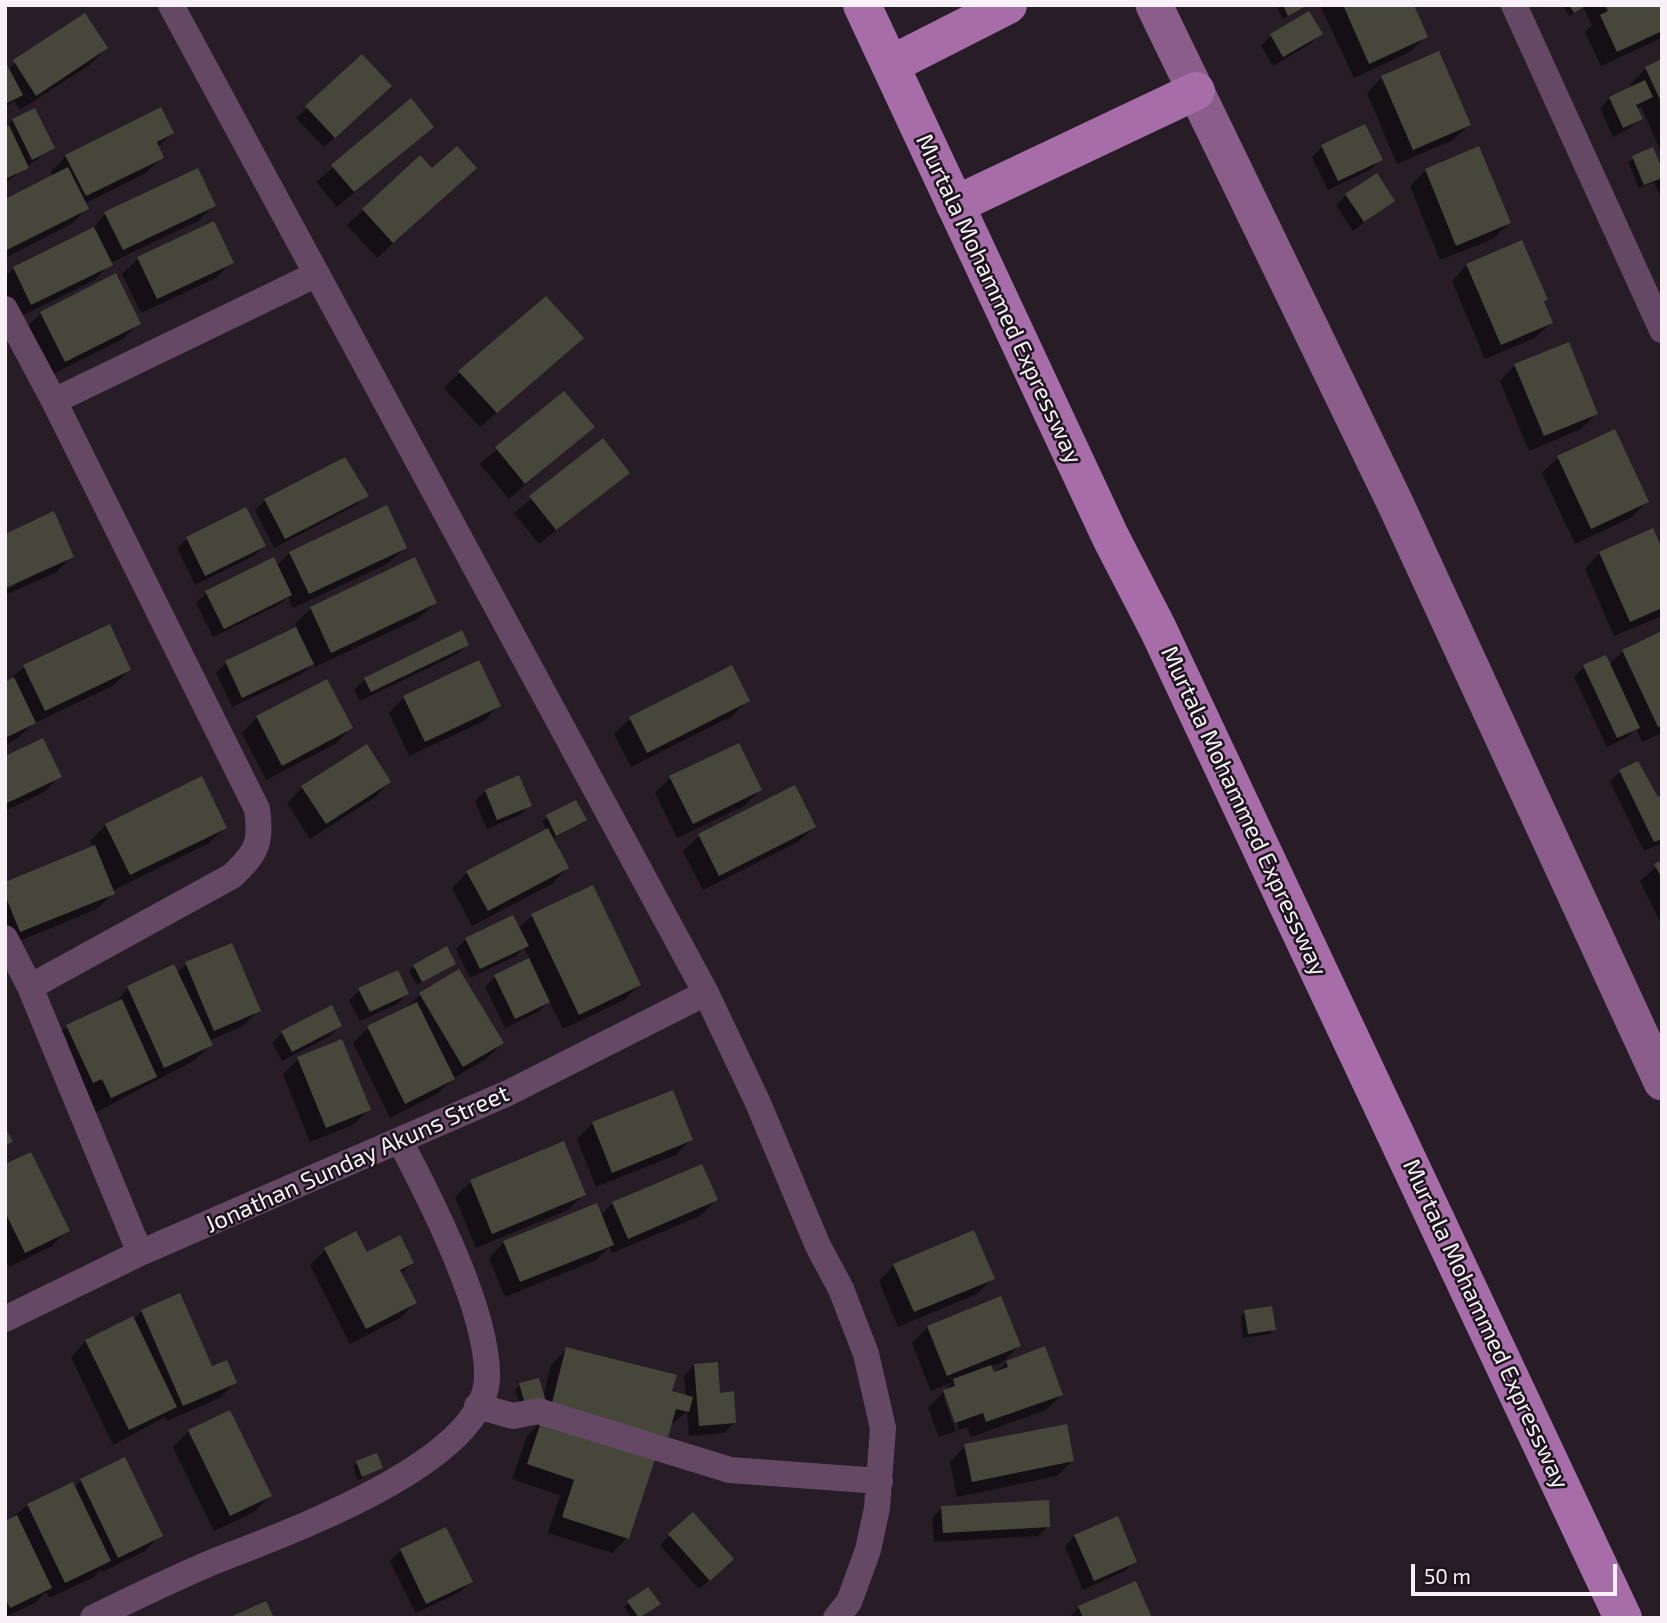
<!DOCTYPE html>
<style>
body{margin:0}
#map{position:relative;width:1667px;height:1623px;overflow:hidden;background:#261d26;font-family:"Exo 2",sans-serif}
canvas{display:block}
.frame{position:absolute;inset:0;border:7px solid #f8f1f8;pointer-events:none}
.scale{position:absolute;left:1411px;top:1564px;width:206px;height:32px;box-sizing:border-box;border:4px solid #f8f1f8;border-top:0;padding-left:9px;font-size:21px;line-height:24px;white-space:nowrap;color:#f8f1f8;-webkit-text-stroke:5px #1d141d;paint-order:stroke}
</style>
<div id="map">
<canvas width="1667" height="1623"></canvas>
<div class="frame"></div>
<div class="scale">50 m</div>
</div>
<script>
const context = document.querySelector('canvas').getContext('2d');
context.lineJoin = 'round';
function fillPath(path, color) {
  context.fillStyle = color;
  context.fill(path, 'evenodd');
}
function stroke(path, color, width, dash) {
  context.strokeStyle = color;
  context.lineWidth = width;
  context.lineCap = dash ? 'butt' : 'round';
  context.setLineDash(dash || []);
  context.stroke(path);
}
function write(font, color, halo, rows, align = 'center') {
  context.font = font + ' "Exo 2",sans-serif';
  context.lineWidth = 5;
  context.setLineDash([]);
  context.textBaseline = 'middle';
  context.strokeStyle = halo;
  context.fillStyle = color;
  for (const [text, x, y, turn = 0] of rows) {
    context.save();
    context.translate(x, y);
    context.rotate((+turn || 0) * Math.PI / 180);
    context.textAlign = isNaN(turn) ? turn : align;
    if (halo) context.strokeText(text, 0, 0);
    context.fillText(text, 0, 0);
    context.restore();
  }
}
const shadow = new Path2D(`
 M1276,5H1308L1283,19Z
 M1320,5H1412L1426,36L1410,52L1354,78Z
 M1562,5H1662V38L1601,66L1585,32L1592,25L1583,7L1569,16Z
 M85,15L106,48L91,64L20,110L14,101L5,108V65L7,69Z
 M1321,34L1310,44L1273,66L1261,46L1271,36Z
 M362,56L379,96L324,147L296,118Z
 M1662,61V155L1641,106L1636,109L1641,118L1630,128L1613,137L1600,108L1610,98L1632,88L1631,84L1646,68Z
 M1382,77L1469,125L1453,140L1397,164L1367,93Z
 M411,101L432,127L337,207L316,182Z
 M13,120L52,148L5,183V128Z
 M172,133L157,148L162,157L146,173L84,204L87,209L71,224L5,258V201L53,177L51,172L66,156Z
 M1322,147L1380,160L1370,170L1328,190L1312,157Z
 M1652,150L1659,167L1662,165V201L1654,182L1639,188L1628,162Z
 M1426,170L1509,223L1493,239L1440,260L1410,186Z
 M432,171L459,183L377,258L347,225L363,210Z
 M1346,195L1393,201L1353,231L1336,205Z
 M214,206L198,221L110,263L95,280L15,319L5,299V277L14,268L91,231L105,214Z
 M138,259L232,262L216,278L141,313L122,274Z
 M1467,265L1546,299L1542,303L1551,323L1535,338L1485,359L1452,281Z
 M115,276L139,323L123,339L49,376L25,329L41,313Z
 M567,353L480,427L444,388L459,373Z
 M1515,365L1596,414L1581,429L1529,451L1500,381Z
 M564,393L592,427L509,499L480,464Z
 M1614,431L1647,501L1632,517L1575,544L1542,473L1558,458Z
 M603,441L627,473L539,544L514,513Z
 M366,495L356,505L274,548L255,510L265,500Z
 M187,538L264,546L254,556L195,585L177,548Z
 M405,548L389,563L293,608L288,597L280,604L213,637L196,603L206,593L276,566L290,553Z
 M1662,552V616L1614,636L1585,569L1600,553Z
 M72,556L57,572L5,595V590Z
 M435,603L419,618L315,667L313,663L302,674L232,707L216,673L226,663L298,629L295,624L311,608Z
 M462,633L467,644L457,654L360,701L354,690L365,680Z
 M1662,633V733L1642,742L1636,729L1627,737L1607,747L1574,677L1584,667L1609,665L1623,651Z
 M24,667L129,670L114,685L33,724L18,738L5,745V684Z
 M731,667L748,700L732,716L631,767L614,734L630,719Z
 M404,697L499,705L484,721L409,756L389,713Z
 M257,717L351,728L335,744L266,780L242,733Z
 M5,758L60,776L44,792L5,811Z
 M1620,772L1657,799L1662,797V843L1644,851L1610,782Z
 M670,778L760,790L744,806L677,838L655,793Z
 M389,782L374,798L310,839L287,803L302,788Z
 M794,788L814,827L798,842L703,890L683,851L699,836Z
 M486,791L530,805L520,815L487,829L475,801Z
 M575,802L584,820L552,839L567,868L552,884L472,926L452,888L467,873L547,831L542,821Z
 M106,825L225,828L209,843L112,891L113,893L97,909L5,947V884L94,847L90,841Z
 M1662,862V926L1640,881Z
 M593,887L639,985L624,1000L563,1029L549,1001L538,1012L505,1028L485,987L495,977L530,960L524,948L516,956L470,978L456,949L466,939L518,929L532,916Z
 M454,963L417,985L409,971L414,966Z
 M186,964L259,1010L243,1026L208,1041L210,1045L195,1060L95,1113L51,1042L67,1026L113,1005L128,988L174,967L177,973Z
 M459,972L502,1043L486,1059L454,1078L437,1094L390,1118L353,1043L368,1028L405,1009L420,995Z
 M360,990L407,994L397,1004L360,1021L349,1000Z
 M340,1025L330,1036L282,1061L272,1043L282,1033Z
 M298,1059L369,1109L353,1125L310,1142L283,1074Z
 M672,1092L691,1139L676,1155L596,1187L577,1139L592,1124Z
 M5,1166L67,1230L52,1246L9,1267L5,1260Z
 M471,1182L584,1194L568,1210L476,1248L455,1197Z
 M716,1200L700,1216L612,1253L609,1247L596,1260L505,1297L489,1258L504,1242L600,1216L613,1203Z
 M326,1249L412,1263L400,1275L415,1303L400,1318L350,1344L310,1265Z
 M894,1265L993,1278L977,1294L898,1327L879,1281Z
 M142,1311L211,1368L235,1382L220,1398L167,1421L165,1417L113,1445L71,1357L86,1341L133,1320Z
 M1245,1312L1274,1330L1269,1334L1243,1338L1241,1316Z
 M928,1327L1019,1346L1003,1362L990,1367L993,1374L1007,1362L1061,1395L1046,1410L971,1437L967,1427L959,1430L946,1393L943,1396L956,1431L939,1437L928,1408L953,1382L931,1391L912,1343Z
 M567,1349L686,1396L684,1376L694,1365L719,1395L735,1422L724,1433L689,1436L687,1412L669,1426L667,1436L651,1451L627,1538L612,1553L548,1533L560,1495L512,1479L527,1436L539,1424L522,1411L515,1390L520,1385L543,1397L551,1365Z
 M189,1431L270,1496L254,1512L214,1531L173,1447Z
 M965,1446L1072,1461L1057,1476L957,1497L950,1462Z
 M357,1462L381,1468L358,1480L353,1467Z
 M81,1480L161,1535L145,1551L102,1572L101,1569L94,1577L49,1598L46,1592L35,1603L5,1617V1523L28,1505L74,1488Z
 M942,1508L1048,1526L1038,1536L934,1542L932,1518Z
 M445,1529L471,1581L460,1592L416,1613L390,1561L401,1550Z
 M670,1535L722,1569L699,1589L660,1545Z
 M1075,1536L1135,1561L1125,1571L1083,1590L1065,1546Z
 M629,1603L659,1604L641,1618H632L624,1607Z
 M1079,1607L1151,1618H1069Z`);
const building = new Path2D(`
 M1283,5H1308L1288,16Z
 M1343,5H1414L1428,37L1369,64Z
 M1569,5H1587L1574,13Z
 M1605,5H1662V31L1617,52L1600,15L1608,11Z
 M1309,11L1323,34L1283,57L1270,34Z
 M85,13L108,48L36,96L13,60Z
 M1439,51L1471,125L1413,150L1381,76Z
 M362,54L392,86L335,138L305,106Z
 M1662,59V104L1645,67Z
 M5,61L23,95L5,104Z
 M1645,80L1653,97L1636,105L1643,119L1623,128L1609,97Z
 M411,98L434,127L354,192L331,165Z
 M161,107L174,133L157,142L164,158L86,196L65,155Z
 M35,108L55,148L32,160L12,119Z
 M1365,124L1383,160L1338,181L1321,145Z
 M9,125L29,168L5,179V127Z
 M457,146L477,168L393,243L362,209L420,155L432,168Z
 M1479,146L1511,223L1456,246L1425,169Z
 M1653,147L1662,169V178L1644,185L1632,156Z
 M68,167L89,209L5,251V199Z
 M198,168L216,206L123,250L104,212Z
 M1377,173L1395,201L1364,222L1345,194Z
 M214,221L234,263L157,299L137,257Z
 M94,227L113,265L31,305L13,267Z
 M1522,240L1548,300L1544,301L1553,323L1501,345L1466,264Z
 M116,273L141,324L65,362L40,312Z
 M546,296L584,338L497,413L458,371Z
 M1569,342L1598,414L1544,436L1514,364Z
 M564,391L595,427L525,484L495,447Z
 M1615,429L1649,502L1591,529L1557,456Z
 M603,438L630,473L556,530L529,496Z
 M345,457L369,496L285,539L264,499Z
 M387,505L407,548L309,594L289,552Z
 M246,507L266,546L205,576L186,537Z
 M54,511L74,557L5,588V534Z
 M1653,528L1662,548V608L1630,622L1599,552Z
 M274,557L292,595L224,629L205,591Z
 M415,557L437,603L331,653L310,607Z
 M110,624L131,670L45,711L23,665Z
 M296,627L314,664L242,698L225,661Z
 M462,630L469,645L371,692L364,678Z
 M1662,631V726L1658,727L1622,650Z
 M1606,655L1640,728L1617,738L1583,665Z
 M479,660L501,706L425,742L403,696Z
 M732,665L750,701L647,753L629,717Z
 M14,677L36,723L5,738V682Z
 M327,679L353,728L282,766L256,716Z
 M43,738L62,777L5,804V756Z
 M739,743L762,790L693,824L669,776Z
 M367,744L391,782L326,824L301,786Z
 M1638,761L1658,797L1662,795V839L1654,842L1619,770Z
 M519,775L532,806L497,820L485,790Z
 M202,776L227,828L130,875L105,824Z
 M795,785L816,827L719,876L698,834Z
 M576,800L587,820L556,836L546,815Z
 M548,828L569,868L488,911L466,871Z
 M95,845L115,894L20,932L5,895V882Z
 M1662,860V879L1654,864Z
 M593,885L641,985L579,1015L531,914Z
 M513,915L529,946L480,969L465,938Z
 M232,943L261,1011L214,1031L185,962Z
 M447,946L456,964L422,982L413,965Z
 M529,958L550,1002L515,1019L494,975Z
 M174,964L213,1045L164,1068L127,986Z
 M459,969L504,1043L463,1067L419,993Z
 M398,970L409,994L370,1012L358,988Z
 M122,999L157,1077L111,1098L102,1079L93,1083L66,1025Z
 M417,1002L455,1079L405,1104L367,1026Z
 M332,1005L342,1026L292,1052L281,1031Z
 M342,1039L371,1110L326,1128L297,1057Z
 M673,1090L693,1140L612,1173L592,1122Z
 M5,1127L13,1142L5,1145Z
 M564,1141L586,1195L492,1234L470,1180Z
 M31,1152L70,1231L25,1253L5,1212V1164Z
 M702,1164L718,1200L628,1239L612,1202Z
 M597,1203L614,1245L520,1282L503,1241Z
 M974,1230L995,1279L914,1312L893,1264Z
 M356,1231L367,1252L400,1235L414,1263L400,1270L417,1303L366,1329L324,1248Z
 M180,1293L212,1366L227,1360L237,1383L183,1406L141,1310Z
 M1001,1296L1021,1346L947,1376L927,1326Z
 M1272,1306L1276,1330L1248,1334L1244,1310Z
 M133,1316L177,1407L129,1430L85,1340Z
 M1045,1346L1063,1395L986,1422L983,1413L955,1423L943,1390L955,1386L953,1379L991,1365L994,1372L1008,1367L1006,1361Z
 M566,1347L677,1375L672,1391L693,1397L689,1412L676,1409L668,1437L551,1407Z
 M718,1362L720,1393L734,1391L736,1423L699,1426L694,1364Z
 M539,1378L547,1405L527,1411L519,1383Z
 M230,1410L272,1496L230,1516L188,1430Z
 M542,1419L656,1456L629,1539L562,1517L574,1480L527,1464Z
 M1067,1424L1074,1461L972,1482L964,1444Z
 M377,1453L383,1468L362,1477L356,1461Z
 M125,1457L163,1536L118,1558L80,1479Z
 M73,1482L111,1561L65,1583L27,1504Z
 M1049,1500L1050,1527L943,1533L941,1506Z
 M693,1512L734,1559L710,1581L668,1534Z
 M17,1515L52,1588L10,1608L5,1598V1521Z
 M1118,1516L1137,1562L1094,1581L1074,1535Z
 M446,1527L473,1582L426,1604L400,1549Z
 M1136,1581L1152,1618H1083L1078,1606Z
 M648,1587L661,1604L639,1618L627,1601Z
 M266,1601L274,1618H228Z`);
const minor = new Path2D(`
 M171,5L706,993L758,1103L818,1246L841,1289L866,1354L883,1428L877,1508L868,1550L849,1602L836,1618
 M1514,5L1662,330
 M5,309L54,401L257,809C262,843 257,852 232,876L30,987L140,1253
 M54,401L317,274
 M5,938L30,987
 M5,1319L140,1253L508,1093L706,993
 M477,1406L513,1416L538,1411L730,1470L880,1481
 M93,1618C131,1599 169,1581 208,1564C277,1536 484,1465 487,1378C489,1313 431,1200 400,1141`);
const secondary = new Path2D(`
 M1154,5L1396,505L1662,1082`);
const primary = new Path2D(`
 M862,5L1111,538L1158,629L1623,1618
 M890,65L1008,5
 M955,205L1196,91`);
const streetNames = [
 ["Murtala Mohammed Expressway",999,299,65],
 ["Murtala Mohammed Expressway",1244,811,65],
 ["Jonathan Sunday Akuns Street",357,1159,-24],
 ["Murtala Mohammed Expressway",1486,1324,65]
];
fillPath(shadow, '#0007');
fillPath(building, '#46473a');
stroke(minor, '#644864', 26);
stroke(secondary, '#8a5d8a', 37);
stroke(primary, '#a76da8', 38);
write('24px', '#f8f1f8', '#1d141d', streetNames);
</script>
